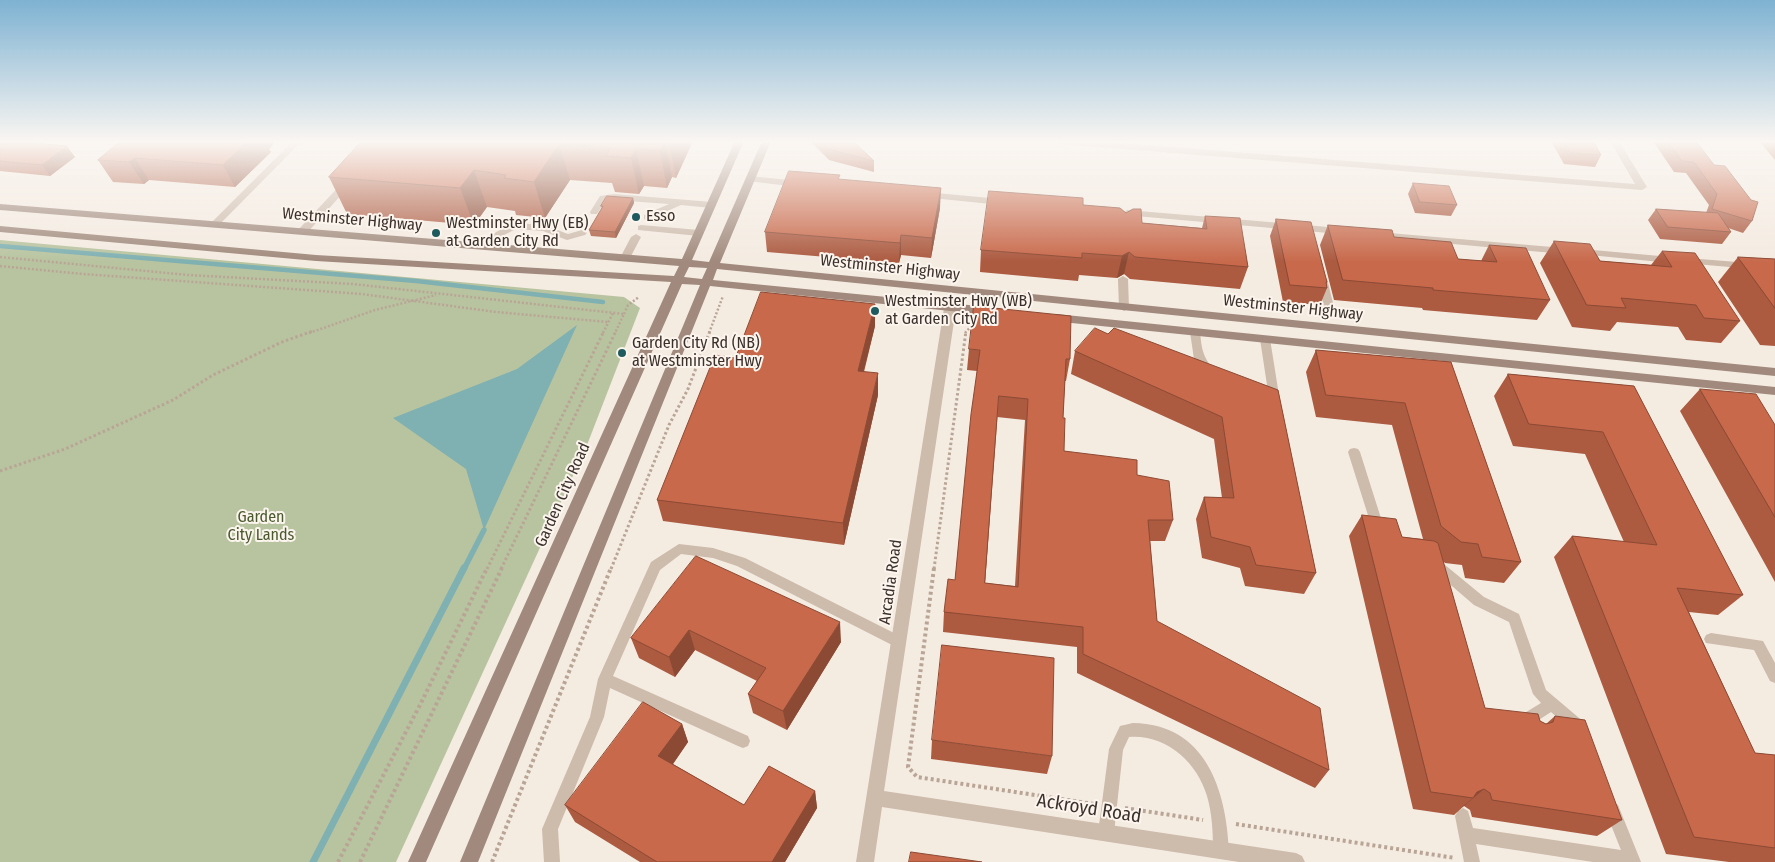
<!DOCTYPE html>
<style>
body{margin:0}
canvas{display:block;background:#f4ebe1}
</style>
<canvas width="1775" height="862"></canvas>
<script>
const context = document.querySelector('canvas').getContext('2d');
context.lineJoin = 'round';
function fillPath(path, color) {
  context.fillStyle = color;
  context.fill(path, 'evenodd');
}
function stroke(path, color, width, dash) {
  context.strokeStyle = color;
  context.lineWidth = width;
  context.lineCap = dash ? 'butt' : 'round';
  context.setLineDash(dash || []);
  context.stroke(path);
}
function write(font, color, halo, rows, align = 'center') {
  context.font = font + ' "Fira Sans Condensed",sans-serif';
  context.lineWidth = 4;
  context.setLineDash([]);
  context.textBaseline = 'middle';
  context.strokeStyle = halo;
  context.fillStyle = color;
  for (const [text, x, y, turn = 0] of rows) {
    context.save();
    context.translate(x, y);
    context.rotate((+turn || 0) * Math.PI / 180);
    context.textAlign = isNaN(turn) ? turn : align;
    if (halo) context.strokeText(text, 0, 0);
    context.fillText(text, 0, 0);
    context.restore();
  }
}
const green = new Path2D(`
 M0,240L624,297L640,308L587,445L396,862H0Z`);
const water = new Path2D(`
 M577,325L484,530L466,469L393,418L517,369Z`);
const streamFar2 = new Path2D(`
 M0,246L416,281L603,302`);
const streamFar1 = new Path2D(`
 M464,569L484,530`);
const stream = new Path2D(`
 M313,862L464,568`);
const pathFar2 = new Path2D(`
 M0,257L188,275L353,284L624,314L615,333
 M0,266L83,274L362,294L496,312L608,322
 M624,314L628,305L639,297
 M309,333L375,310L436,295
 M603,333L613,313
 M709,333L723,296
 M965,333L974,323`);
const pathFar1 = new Path2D(`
 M0,471L65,449L173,400L213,375L282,342L313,331
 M487,569L604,331
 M501,569L616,331
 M611,569L669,425L688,389L710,331
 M934,569L966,331`);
const path = new Path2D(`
 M934,568L908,767L917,777L1094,804
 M1125,808L1203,820
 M1236,824L1455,858
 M338,862L421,703L487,568
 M360,862L502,568
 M492,862L611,568`);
const lane = new Path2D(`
 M293,141H302L217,227H211V223Z
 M750,176L799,181L803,184L799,187L747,181V177Z
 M925,192L1001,199L1005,202L1001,205L922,197V193Z
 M614,194L712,202L716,205L712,208L681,205L647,220L644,219V215L669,204L614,200H606L597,214H591L590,212L600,196Z
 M1127,210L1340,228L1345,231L1340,234L1124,215L1123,213Z
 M514,223L544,225L568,234L582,230L587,233L585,235L567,240L543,231L516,229L502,236L490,249H484V245L496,232Z
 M641,225L699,230L704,233L699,236L638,230V226Z
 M1378,232L1564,248L1569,251L1564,254L1375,237L1373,235Z
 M636,234L641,237L630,258L625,261L622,260L620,258L631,237Z
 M1582,249L1671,257L1676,260L1671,263L1579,254V250Z
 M1687,258L1775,265V271L1684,263L1682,261Z
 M1123,276L1128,279L1129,308L1124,311L1119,308L1118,279Z
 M1322,276L1327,279L1335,311L1330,314L1325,311L1317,279Z
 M1195,329L1200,332C1202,352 1203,355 1214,371L1213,374H1205L1194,359L1190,332Z
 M1265,336L1270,339L1278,389C1274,395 1258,395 1254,389L1259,385H1267L1260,339Z
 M1354,448L1358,449L1360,452L1385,531L1383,535L1379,536L1375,535L1373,531L1348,452L1350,449Z
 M679,544L713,548L745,558L904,638L906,642L904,646L899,648L894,646L737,566L713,558L681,554L660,570L613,676L748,736L750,741L748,746L743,748L738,746L610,688L604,717L558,829L560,862H544L542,829L590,717L598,679L651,562Z
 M1435,559L1439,560L1484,597L1519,614L1546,690L1585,723L1587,728L1585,733L1580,735L1575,733L1551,712L1534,723L1532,729L1527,731L1522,729L1520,724L1523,714L1541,703L1533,694L1509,622L1474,605L1431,568L1429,564L1431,560Z
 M1711,633L1763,641L1775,663V683L1770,681L1754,650L1706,643L1704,639L1706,635Z
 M1133,723C1206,724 1226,790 1229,850L1227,856L1221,858L1215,856L1213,850C1213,832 1212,813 1207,796C1197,762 1166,734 1129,737L1123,750L1114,833L1111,838L1106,841L1101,838L1098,833L1109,749L1120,726Z
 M1613,802L1618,805L1641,862H1593L1476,844L1480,862H1464L1455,816L1458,811L1463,808L1468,811L1473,828L1621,850L1605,810L1608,805Z`);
const street = new Path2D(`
 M1055,141H1099L1635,184L1610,141H1619L1647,187L1642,190L1059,144Z
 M348,179L351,180V184L306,234H298V230L345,180Z
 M950,304L956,308L884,791L1296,853L1302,856L1305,862H1239L882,807L874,862H856L944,308Z`);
const secondary = new Path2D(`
 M735,141H744L692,260L709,262L762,141H771L720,263L1775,368V376L717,269L713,280L989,307L995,311L989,315L710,286L478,862H460L700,285L682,284L426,862H408L671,282L316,261L0,232V226L316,255L674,276L679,266L0,210V204L682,259ZM689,267L707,268L702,279L684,277Z
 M1056,314L1775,387V395L1052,321L1050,318Z`);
const wall = new Path2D(`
 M0,141L35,143L75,157L50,176L0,171Z
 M362,141H693L676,178L672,177L667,188L644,186L639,194L615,192L612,183L570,180L545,218L516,215L515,211L487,207L474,225L347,214L329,177Z
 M810,141H853L874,161V172L829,160Z
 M1551,141H1593L1601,155L1595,167L1564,164Z
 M1653,141H1696L1752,221L1743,233L1728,228L1731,232L1722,244L1660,239L1648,220L1656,209L1706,213L1709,205L1686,173L1674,172Z
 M1759,141H1775V160Z
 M269,149L271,152L235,187L149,180L144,184L113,182L98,160Z
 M840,180L940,208L931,258L901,255L899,263L767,252L765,232Z
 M1413,183L1457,205L1451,216L1415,213L1408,194Z
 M633,198L634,203L616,238L591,236L589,230L602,208L601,206Z
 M1083,205L1126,213L1142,223L1202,228L1205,216L1248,267L1240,289L1130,279L1124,274L1117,278L1079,275L1078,281L980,272L981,250Z
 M1276,219L1327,282L1326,284L1327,288L1320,305L1283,302L1270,236Z
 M1328,225L1394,237L1458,259L1481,261L1489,245L1550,300L1537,320L1423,310L1422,308L1334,300L1320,245Z
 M1554,241L1600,261L1651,265L1662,251L1740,321L1721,343L1686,340L1678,327L1617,322L1610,331L1572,327L1540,263Z
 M1738,257L1775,259V346L1760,345L1718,282Z
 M875,326L864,372L878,395L844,545L663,521L657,500L735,358Z
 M1108,334L1278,390L1316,573L1304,594L1245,586L1240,568L1202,558L1196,519L1204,497L1222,498L1214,439L1071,374L1075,351Z
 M969,349L1070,359L1066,381H1065L1063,418L1064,451L1137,475L1173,520L1165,541H1150L1157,621L1329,770L1315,788L1077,673V647L943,632L944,612L955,580L977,371L967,370ZM997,417L1025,420L1015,586L985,583Z
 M1316,350L1451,362L1521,562L1504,583L1465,578L1462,565L1445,563L1443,561L1485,708L1540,721L1546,724L1555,716L1622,820L1597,836L1472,817L1470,810L1464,806L1454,815L1413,809L1349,536L1362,515L1402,537L1423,539L1392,425L1316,417L1306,372Z
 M1508,374L1634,386L1743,595L1718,615L1689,612L1755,753L1775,755V862H1729L1666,854L1554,557L1572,536L1624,542L1585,454L1513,446L1494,396Z
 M1700,389L1775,425V582L1680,411Z
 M696,556L841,642L787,730L753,713L748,694L757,681L695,650L675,677L639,658L631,638Z
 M682,724L688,742L673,764L744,805L815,791L817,808L785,862H640L575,822L565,805Z
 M932,740L1052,756L1047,774L931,759Z`);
const shadedWall = new Path2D(`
 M15,141H38L23,152Z
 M248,141H276L269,149L271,152L235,187L223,165Z
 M665,141L672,177L667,188L660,151Z
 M669,141H693L676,178Z
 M559,144L570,180L545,218L534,182Z
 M67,146L75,157L50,176L42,165Z
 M636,149L644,186L639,194L631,158Z
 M135,158L149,180L144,184L129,162Z
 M474,170L487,207L474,225L460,188Z
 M941,188L940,208L931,258L932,238Z
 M633,198L634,203L616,238L615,232Z
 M901,235V255L899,263L900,243Z
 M1129,252L1124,274L1117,278L1122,256Z
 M875,304V326L858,393V371Z
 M878,373V395L844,545L843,523Z
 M840,622L841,642L787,730L783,711Z
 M689,630L695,650L675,677L669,657Z
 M682,724L688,742L666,774L658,756Z
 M1484,789L1464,806L1462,807L1473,798L1477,792Z
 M815,791L817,808L785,862H772Z`);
const building = new Path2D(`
 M0,141H18L67,146L42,165L0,161Z
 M121,141H248L223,165L135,158L129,162L98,160Z
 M362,141H665L660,151L636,149L631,158L606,156L611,147L559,144L534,182L504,178L506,175L474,170L460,188L329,177Z
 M820,141H853L874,161L828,149Z
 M1564,141H1593L1601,155L1571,153Z
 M1668,141H1696L1714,165L1725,166L1751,200L1758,202L1752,221L1712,209L1717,194L1694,162L1682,161Z
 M789,171L840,175L838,179L941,188L932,238L901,235L900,243L765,232Z
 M1413,183L1449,186L1457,205L1420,202Z
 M989,191L1083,198V205L1120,208L1126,213L1133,209H1141L1142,223L1207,229L1205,216L1240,218L1248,267L1135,257L1129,252L1122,256L1082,253V258L981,250Z
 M607,196L633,198L615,232L589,230L603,206H601Z
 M1656,209L1718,213L1731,232L1668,227Z
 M1276,219L1311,222L1327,282H1326L1327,288L1290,285Z
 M1328,225L1392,230L1394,237L1451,242L1458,259L1497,262L1489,245L1526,248L1550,300L1433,290V288L1343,280Z
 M1554,241L1590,244L1600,261L1672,267L1662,251L1695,253L1740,321L1704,318L1696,305L1621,298L1626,308L1587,305Z
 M1738,257L1775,259V308Z
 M761,292L875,304L858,371L878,373L843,523L657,500L715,355L735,358Z
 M974,306L1071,316L1070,359H1066L1063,418H1065L1064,451L1137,460V475L1169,481L1173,520H1148L1157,621L1320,708L1329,770L1083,654V627L944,612L948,579L955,580L971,414L980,350L969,349ZM999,396L1028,399L1018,587L985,583Z
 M1095,328L1108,334L1114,328L1278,390L1316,573L1256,565L1250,547L1211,537L1204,497L1234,498L1222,417L1075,351Z
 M1316,350L1451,362L1521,562L1482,557L1478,544L1461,542L1441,526L1405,403L1326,395Z
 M1508,374L1634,386L1743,595L1677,588L1755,753L1775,755V848L1694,837L1572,536L1657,545L1603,432L1529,424Z
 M1700,389L1756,394L1775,425V517Z
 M1362,515L1396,519L1402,537L1434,541L1438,543L1485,708L1538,714L1540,721L1546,724L1553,722L1555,716L1585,720L1622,820L1492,800L1490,793L1484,789L1477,792L1473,798L1431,792Z
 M696,556L840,622L783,711L748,694L766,668L689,630L669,657L631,638Z
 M942,645L1054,658L1052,756L932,740Z
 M643,702L682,724L658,756L744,805L769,766L815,791L772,862H657L565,805Z
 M911,852L982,862H909Z`);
const markers = [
 [636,217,5,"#1f5a5e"],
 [436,233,5,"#1f5a5e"],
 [875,311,5,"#1f5a5e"],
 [622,353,5,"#1f5a5e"]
];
const poiNames = [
 ["Esso",646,217],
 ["Westminster Hwy (EB)",446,224],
 ["at Garden City Rd",446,242],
 ["Westminster Hwy (WB)",885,302],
 ["at Garden City Rd",885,320],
 ["Garden City Rd (NB)",632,344],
 ["at Westminster Hwy",632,362]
];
const streetNames = [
 ["Westminster Highway",352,220,5],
 ["Westminster Highway",890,268,6],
 ["Westminster Highway",1293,308,6],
 ["Garden City Road",563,495,-66],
 ["Arcadia Road",891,582,-82]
];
const parkNames = [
 ["Garden",261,518],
 ["City Lands",261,536]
];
const nearStreetnames = [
 ["Ackroyd Road",1089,809,9]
];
fillPath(green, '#b8c4a0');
fillPath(water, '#7fb0b2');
stroke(streamFar2, '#7fb0b2', 4.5);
stroke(streamFar1, '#7fb0b2', 5.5);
stroke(stream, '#7fb0b2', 7);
stroke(pathFar2, '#b9a596', 2.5, [2, 2]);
stroke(pathFar1, '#b9a596', 3, [2.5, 2.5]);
stroke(path, '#b9a596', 4, [3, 3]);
fillPath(lane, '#cdbbac');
fillPath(street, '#cdbbac');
fillPath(secondary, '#a18a7d');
fillPath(wall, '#ac5a40');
fillPath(shadedWall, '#8c4a34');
fillPath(building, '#c8694b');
stroke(building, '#8c4a34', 1);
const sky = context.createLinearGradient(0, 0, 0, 262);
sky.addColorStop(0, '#7eb2d2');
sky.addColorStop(0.54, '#faf6f2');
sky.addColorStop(1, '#faf6f200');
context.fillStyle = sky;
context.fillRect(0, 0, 1775, 262);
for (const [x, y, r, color] of markers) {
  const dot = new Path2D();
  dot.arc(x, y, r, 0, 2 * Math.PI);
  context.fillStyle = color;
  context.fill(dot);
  stroke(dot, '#fbf5ee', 2);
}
write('16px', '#3b302b', '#fbf5ee', poiNames, 'left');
write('16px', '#3b302b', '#fbf5ee', streetNames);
write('16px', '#4a5a2e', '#fbf5ee', parkNames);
write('19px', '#3b302b', '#fbf5ee', nearStreetnames);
</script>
